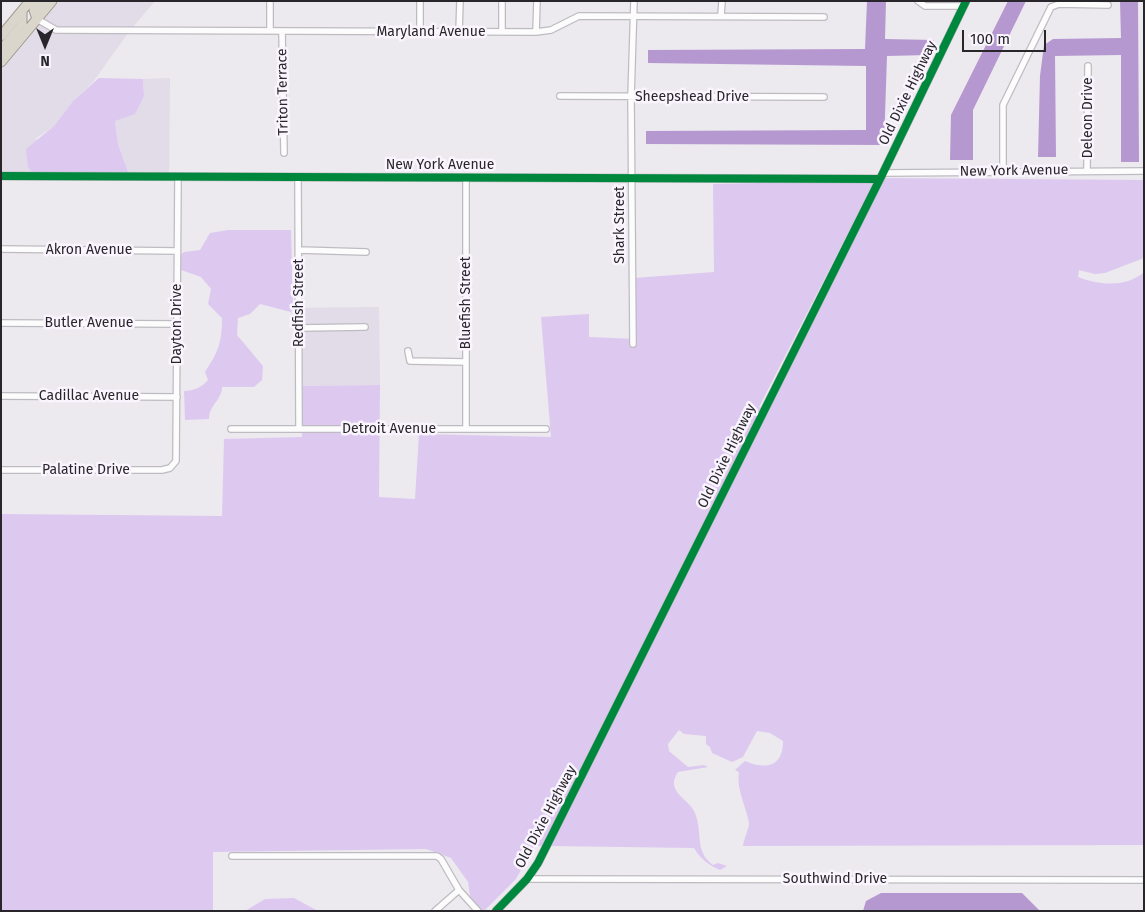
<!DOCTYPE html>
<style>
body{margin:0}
#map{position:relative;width:1145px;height:912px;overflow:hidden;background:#ece9ef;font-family:"Fira Sans",sans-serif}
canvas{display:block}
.frame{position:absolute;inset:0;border:2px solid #28262a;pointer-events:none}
.north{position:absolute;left:20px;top:20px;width:50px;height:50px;-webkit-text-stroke:4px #f9f4fe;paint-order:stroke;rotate:180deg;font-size:14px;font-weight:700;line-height:20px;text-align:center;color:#28262a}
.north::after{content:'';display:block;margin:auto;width:18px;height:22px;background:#28262a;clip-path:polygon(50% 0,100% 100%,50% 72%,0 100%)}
.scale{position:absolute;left:962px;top:30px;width:84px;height:22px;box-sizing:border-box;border:2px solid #28262a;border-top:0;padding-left:6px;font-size:15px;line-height:18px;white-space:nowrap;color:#28262a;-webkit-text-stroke:4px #f9f4fe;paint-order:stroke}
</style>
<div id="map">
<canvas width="1145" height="912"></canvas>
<div class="frame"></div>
<div class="north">N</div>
<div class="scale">100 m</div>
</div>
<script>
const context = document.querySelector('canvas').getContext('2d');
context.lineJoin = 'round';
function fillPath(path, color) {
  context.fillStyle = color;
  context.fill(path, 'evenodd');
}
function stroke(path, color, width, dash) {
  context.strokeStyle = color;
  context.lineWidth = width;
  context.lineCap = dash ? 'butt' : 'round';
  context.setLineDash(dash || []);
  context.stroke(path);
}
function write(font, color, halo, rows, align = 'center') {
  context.font = font + ' "Fira Sans",sans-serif';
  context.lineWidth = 5;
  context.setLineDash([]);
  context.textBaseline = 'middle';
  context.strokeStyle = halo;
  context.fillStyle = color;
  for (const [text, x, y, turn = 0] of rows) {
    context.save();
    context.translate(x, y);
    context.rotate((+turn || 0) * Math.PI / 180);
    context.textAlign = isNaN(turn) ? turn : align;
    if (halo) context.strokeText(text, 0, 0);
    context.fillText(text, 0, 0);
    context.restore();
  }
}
const built = new Path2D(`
 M58,1H155L128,33L93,82L73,101L54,126L35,139L129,173L118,144L115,121L144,96L143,79L170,78L169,174L1,173V67Z
 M379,307L380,385L300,386L291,308Z`);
const green = new Path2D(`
 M99,78L143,79L144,96L135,114L115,121L118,144L129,174L33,173L28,167L26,149L54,126L73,101Z
 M883,178L1144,180V258L1105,273L1095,274L1079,270L1078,277C1099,285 1126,288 1144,272V845L743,846C744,838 749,829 749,823C746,806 736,789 739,772L735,770L745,761C766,770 783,767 783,741L770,733L757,731L743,757L732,762L712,753L710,747L706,744V736L684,734L679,730L668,744L669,751L688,767L704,765L708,767L678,772C664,792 690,799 695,813C703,832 694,851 713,865L718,863L727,866L720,870C708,865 701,859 694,848L550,846Z
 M802,182H874L759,407L762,408L543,846H534L516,879L484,911H472L468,882L451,858L426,849L213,852V911H1V514L222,516L224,439L302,437L300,386L380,385L379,497L415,499L419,434L551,437L541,317L589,314V337L636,339L634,278L714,272L713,184Z
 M228,230H291L293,308H291V312L260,304L250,314L238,318L237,335L263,366L262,380L254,387H222C222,400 209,405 209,419L185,420L184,391C194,391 202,387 208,380L205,372C218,352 222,343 222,318L208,304L211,289L201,277L181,270L176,259L184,252L200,250L210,233Z
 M294,898L318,911H245L265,899Z`);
const water = new Path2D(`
 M867,1H886L885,39L934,40L928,55L887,56L884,145L646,144V131L866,130V66L648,63V50L865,49Z
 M1008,1H1026L973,110V160H950L951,115Z
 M1120,1H1138L1139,162H1121V55L1055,56L1056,157H1038L1040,76L1044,45L1053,39L1121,38Z
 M881,893H1022L1040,911H863L866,901Z`);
const minor = new Path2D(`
 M502,1V32
 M918,1L925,6H964
 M721,16L722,1
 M37,19L56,30L536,32L551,30L579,16L824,17
 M270,31V1
 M282,31L284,153
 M420,32V1
 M459,32L460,1
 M536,32L537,1
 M560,96L824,97
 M1087,170L1088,66
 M1003,171V105L1051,7L1059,4L1108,5
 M883,173L1144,171
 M298,177L299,429
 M1,249L177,251
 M299,250L366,252
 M1,323L177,324
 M299,328L365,327
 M633,344L631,97L634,1
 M408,351L410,361L466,362
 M1,396L177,397
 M231,429H546
 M466,429V178
 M1,470H162L170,468L176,461L178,178
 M232,856H437L441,859L459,890L478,911
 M527,879L1144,880
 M435,911L459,890`);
const tertiary = new Path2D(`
 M1,176L879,179
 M496,911L527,879L538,863L883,173L966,1`);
const trunk = new Path2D(`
 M37,19L34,10L41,1
 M1,36L30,1
 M1,50L22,25V11
 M1,62L52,1`);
const cycleway = new Path2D(`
 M1,176L879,179
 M496,911L527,879L538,863L883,173L966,1`);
const streetNames = [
 ["Maryland Avenue",431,32],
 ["Triton Terrace",283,92,-91],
 ["Old Dixie Highway",908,93,-64],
 ["Sheepshead Drive",692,97],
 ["Deleon Drive",1088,118,-90],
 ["New York Avenue",440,165],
 ["New York Avenue",1014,171,-1],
 ["Shark Street",620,225,-90],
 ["Akron Avenue",89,250],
 ["Redfish Street",299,303,-90],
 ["Bluefish Street",466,303,-90],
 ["Butler Avenue",89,323],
 ["Dayton Drive",177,324,-90],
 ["Cadillac Avenue",89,396],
 ["Detroit Avenue",389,429],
 ["Old Dixie Highway",727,456,-64],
 ["Palatine Drive",86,470],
 ["Old Dixie Highway",546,817,-62],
 ["Southwind Drive",835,879]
];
fillPath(built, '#e2dbe8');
fillPath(green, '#ddc9f0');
fillPath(water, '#b698d0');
stroke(minor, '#bebcc1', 8);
stroke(tertiary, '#bebcc1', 9);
stroke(trunk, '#a09b8e', 11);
stroke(minor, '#fcfcfd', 5.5);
stroke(tertiary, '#fcfcfd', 7);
stroke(trunk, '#dad6cc', 9);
stroke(cycleway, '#00873e', 8);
write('14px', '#28262a', '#f9f4fe', streetNames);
</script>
